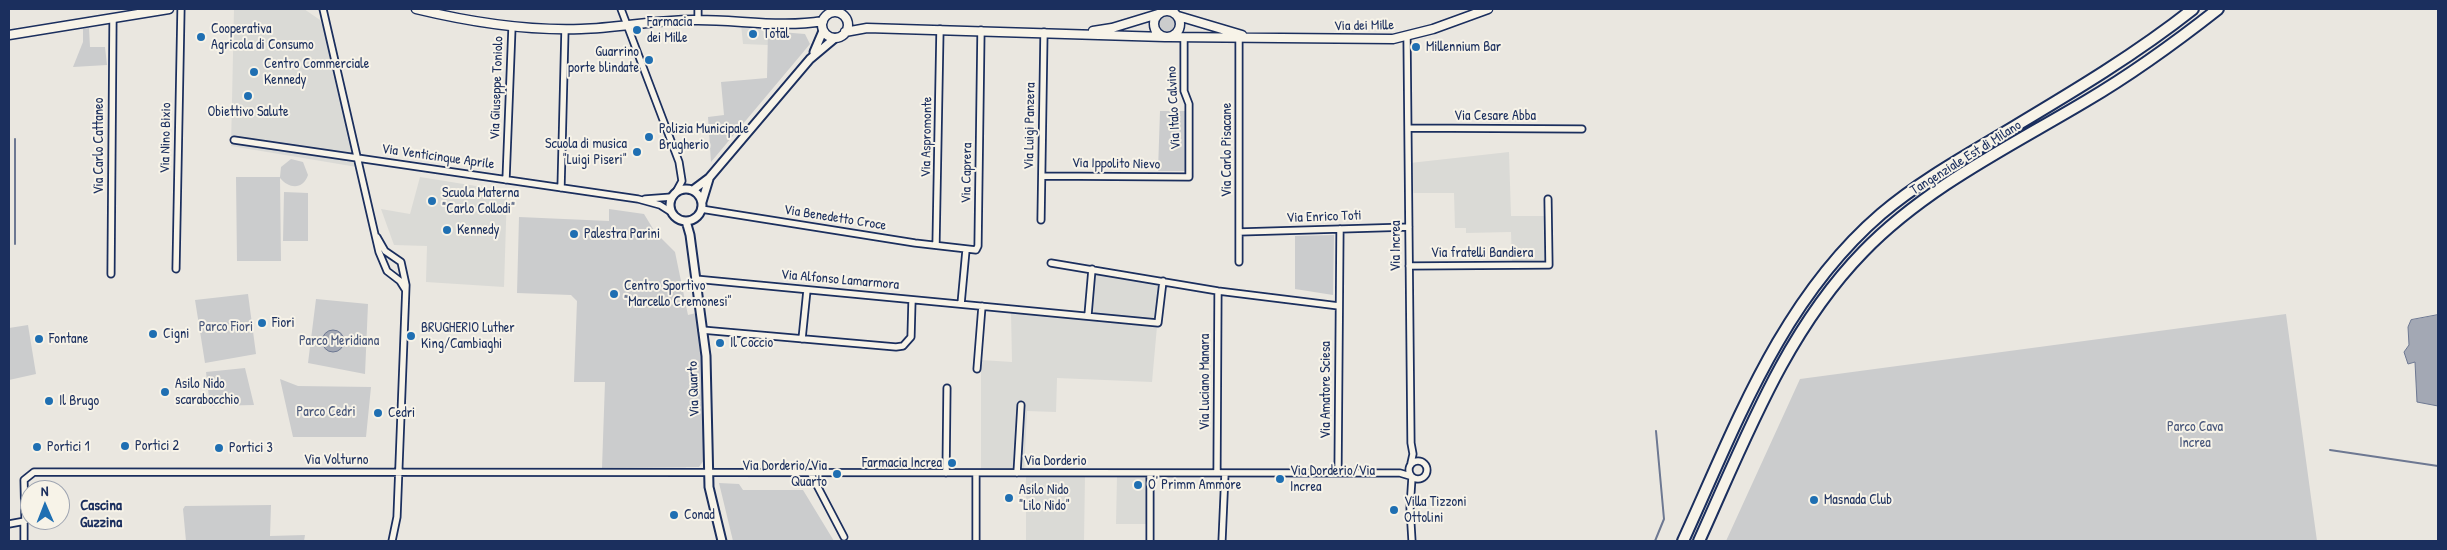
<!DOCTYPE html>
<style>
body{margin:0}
#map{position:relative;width:2447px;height:550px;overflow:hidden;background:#eae7e0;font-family:"Patrick Hand",sans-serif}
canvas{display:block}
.frame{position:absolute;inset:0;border:10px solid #1b2f5e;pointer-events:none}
.north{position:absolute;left:20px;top:480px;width:50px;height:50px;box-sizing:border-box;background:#f7f3e8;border:1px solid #9fa5b1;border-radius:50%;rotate:359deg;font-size:14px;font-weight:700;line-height:20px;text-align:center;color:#1b2f5e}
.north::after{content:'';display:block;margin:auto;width:18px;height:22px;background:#1f6fb2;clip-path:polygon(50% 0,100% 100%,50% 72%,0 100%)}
</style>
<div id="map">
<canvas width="2447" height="550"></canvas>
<div class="frame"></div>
<div class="north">N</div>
</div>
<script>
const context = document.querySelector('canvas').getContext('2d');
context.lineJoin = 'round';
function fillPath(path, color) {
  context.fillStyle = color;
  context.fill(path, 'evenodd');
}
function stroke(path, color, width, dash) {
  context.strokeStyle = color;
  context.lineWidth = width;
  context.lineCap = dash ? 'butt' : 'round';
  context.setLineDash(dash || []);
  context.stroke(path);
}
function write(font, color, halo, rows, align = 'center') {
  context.font = font + ' "Patrick Hand",sans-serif';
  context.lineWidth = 4;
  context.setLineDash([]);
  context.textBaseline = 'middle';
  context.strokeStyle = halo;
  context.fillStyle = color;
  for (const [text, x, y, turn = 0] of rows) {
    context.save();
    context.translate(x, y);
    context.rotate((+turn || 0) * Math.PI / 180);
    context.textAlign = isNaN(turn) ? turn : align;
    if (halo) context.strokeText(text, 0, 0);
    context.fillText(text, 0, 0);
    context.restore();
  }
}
const built = new Path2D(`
 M234,9H304L320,20L323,27L357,167L231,146Z
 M741,24H769L768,45L743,44Z
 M1509,152L1511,216H1546L1547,263H1512L1511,232L1466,233V228H1455L1454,193H1410V163Z
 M420,177L507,191L504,287L426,282L427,246L394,245L381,209L410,214Z
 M1093,271L1161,282L1152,382L1057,378L1056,412L1027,411L1024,472H981V360L1012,362L1011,312L1089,319Z
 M1026,475L1085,476L1084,541H1026Z
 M1149,475L1148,524H1116L1117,476Z`);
const green = new Path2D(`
 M1157 23a10 10 0 1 1 20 0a10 10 0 1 1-20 0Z
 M89,28L90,47H105L107,65L73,67L83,42V29Z
 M768,31L805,34L810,44L711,162L708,117L724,115L721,82L767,78Z
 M1160,111H1185V171H1158Z
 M291,159L303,162L308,175C303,190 289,189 280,178L281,261H237L236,177H280L281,167Z
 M284,192L308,193V241H283Z
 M609,209L644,214L655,232L675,252L688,315L696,313L702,351L704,460L699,467L602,468L605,382H574L577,301L571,295L517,293L519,217L609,221Z
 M1334,235L1333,295L1295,289V236Z
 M248,294L256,354L205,363L195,300Z
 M316,299L368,304L365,374L308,363Z
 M2286,314L2317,541H1726L1800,379Z
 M28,325L36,374L9,380V328Z
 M245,368L254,405L210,406L206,372Z
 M280,379L298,386L371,387L366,437H293Z
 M719,483L739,484L743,490H803L834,541H733Z
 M271,505L270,536L305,535L304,541H186L183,509L185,506Z`);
const water = new Path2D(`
 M2438,315V406L2417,402L2415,362L2408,364L2404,352L2409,345L2408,327L2411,320Z
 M322 341a11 11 0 1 1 22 0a11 11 0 1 1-22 0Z`);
const stream = new Path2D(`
 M15,139V244
 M2330,450L2438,466
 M1655,541L1664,519L1656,431`);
const minor = new Path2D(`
 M323,9L379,252L387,271L400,281L405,289
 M621,9L679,162L682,181L676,192
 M839,9L840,14
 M1174,9L1176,14
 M1162,12L1164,9
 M832,13L833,9
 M698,20V9
 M1407,37L1411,443L1413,454L1411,463
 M1239,38V262
 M1408,128L1582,129
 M234,140L638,199L660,205L671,212
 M1042,176L1189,177V104L1184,91V38
 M506,180L512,27
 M561,188L565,29
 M645,199L672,197
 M701,209L915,243L976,250L978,246L981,30
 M1041,220L1044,32
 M1239,232L1409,227
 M377,237L385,251L401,262L406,285L397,517L392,541
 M936,245L940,29
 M1051,263L1218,291L1339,306
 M1409,266L1549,265L1548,199
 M176,269L181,9
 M111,274L113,18
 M695,279L1158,323L1163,281
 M961,304L966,250
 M1088,315L1092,269
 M702,330L896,347L903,346L911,337L912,300
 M802,339L807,290
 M977,369L982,306
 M1409 470a9 9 0 1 1 18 0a9 9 0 1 1-18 0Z
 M946,473L947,388
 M976,473V541
 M1017,473L1021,405
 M1217,473L1218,291
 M1338,473L1340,229
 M811,474L844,537
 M1412,477L1410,508L1412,541
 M24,522V541
 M9,524L25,521L24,480L34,472L1400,473L1410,476
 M1150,541V473
 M1222,541L1225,473`);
const tertiary = new Path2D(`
 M814,52L823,31
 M670 205a16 16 0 1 1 32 0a16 16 0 1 1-32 0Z
 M693,190L709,178L810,59L835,38
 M702,202L709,179
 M686,221L690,235L706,356L709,487L722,541`);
const secondary = new Path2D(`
 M416,9C470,22 525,31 581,29C620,28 659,19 698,20C740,20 782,28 823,21
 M1154 24a13 13 0 1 1 26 0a13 13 0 1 1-26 0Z
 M822 25a13 13 0 1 1 26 0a13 13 0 1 1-26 0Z
 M1178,16L1242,35
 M1093,31L1112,28L1158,14
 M845,32L867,28L1165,37
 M9,35L169,9
 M1169,37L1393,39L1433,29L1488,9`);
const motorway = new Path2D(`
 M1683,541C1736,425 1781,300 1881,214C1921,180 1967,155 2012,128C2074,91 2136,54 2193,9
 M1699,541C1745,440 1785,332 1863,252C1926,187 2009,147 2086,101C2132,74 2176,42 2218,9`);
const markers = [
 [637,30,5,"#1f6fb2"],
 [753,34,5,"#1f6fb2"],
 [201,37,5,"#1f6fb2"],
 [1416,47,5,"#1f6fb2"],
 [649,60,5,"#1f6fb2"],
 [254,72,5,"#1f6fb2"],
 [248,96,5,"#1f6fb2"],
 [649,137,5,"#1f6fb2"],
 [637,152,5,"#1f6fb2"],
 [432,201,5,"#1f6fb2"],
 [447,230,5,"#1f6fb2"],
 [574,234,5,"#1f6fb2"],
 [614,294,5,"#1f6fb2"],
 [262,323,5,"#1f6fb2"],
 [153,334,5,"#1f6fb2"],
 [411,336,5,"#1f6fb2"],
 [39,339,5,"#1f6fb2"],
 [720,343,5,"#1f6fb2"],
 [165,392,5,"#1f6fb2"],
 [49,401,5,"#1f6fb2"],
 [378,413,5,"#1f6fb2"],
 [125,446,5,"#1f6fb2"],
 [37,447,5,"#1f6fb2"],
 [219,448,5,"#1f6fb2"],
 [952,463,5,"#1f6fb2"],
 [837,474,5,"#1f6fb2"],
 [1280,479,5,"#1f6fb2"],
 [1138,485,5,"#1f6fb2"],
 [1009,498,5,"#1f6fb2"],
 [1814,500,5,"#1f6fb2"],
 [1394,510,5,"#1f6fb2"],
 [674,515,5,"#1f6fb2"]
];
const poiNames = [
 ["Farmacia",647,22],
 ["dei Mille",647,38],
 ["Cooperativa",211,29],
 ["Agricola di Consumo",211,45],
 ["Total",763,34],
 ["Millennium Bar",1426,47],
 ["Guarrino",639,52,"right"],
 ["porte blindate",639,68,"right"],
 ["Centro Commerciale",264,64],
 ["Kennedy",264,80],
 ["Obiettivo Salute",248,112,"center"],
 ["Polizia Municipale",659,129],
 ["Brugherio",659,145],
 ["Scuola di musica",627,144,"right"],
 ["\"Luigi Piseri\"",627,160,"right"],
 ["Scuola Materna",442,193],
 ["\"Carlo Collodi\"",442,209],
 ["Kennedy",457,230],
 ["Palestra Parini",584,234],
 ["Centro Sportivo",624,286],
 ["\"Marcello Cremonesi\"",624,302],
 ["Fiori",272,323],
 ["BRUGHERIO Luther",421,328],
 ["King/Cambiaghi",421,344],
 ["Cigni",163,334],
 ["Fontane",49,339],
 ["Il Coccio",730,343],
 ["Asilo Nido",175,384],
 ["scarabocchio",175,400],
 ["Il Brugo",59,401],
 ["Cedri",388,413],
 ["Portici 2",135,446],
 ["Portici 1",47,447],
 ["Portici 3",229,448],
 ["Farmacia Increa",942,463,"right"],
 ["Via Dorderio/Via",827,466,"right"],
 ["Quarto",827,482,"right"],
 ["Via Dorderio/Via",1290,471],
 ["Increa",1290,487],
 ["O' Primm Ammore",1148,485],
 ["Asilo Nido",1019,490],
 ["\"Lilo Nido\"",1019,506],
 ["Masnada Club",1824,500],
 ["Villa Tizzoni",1404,502],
 ["Ottolini",1404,518],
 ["Conad",684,515]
];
const streetNames = [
 ["Via dei Mille",1364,26,-1],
 ["Via Giuseppe Toniolo",497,88,-88],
 ["Via Italo Calvino",1174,108,-93],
 ["Via Cesare Abba",1495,116],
 ["Via Luigi Panzera",1030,126,-89],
 ["Via Aspromonte",927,137,-89],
 ["Via Nino Bixio",166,138,-89],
 ["Via Carlo Cattaneo",99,146,-90],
 ["Via Carlo Pisacane",1227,150,-90],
 ["Via Venticinque Aprile",438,157,8],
 ["Tangenziale Est di Milano",1966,158,-32],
 ["Via Ippolito Nievo",1116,164,1],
 ["Via Caprera",967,173,-89],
 ["Via Enrico Toti",1324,217,-2],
 ["Via Benedetto Croce",835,218,9],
 ["Via Increa",1396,246,-90],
 ["Via fratelli Bandiera",1482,253],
 ["Via Alfonso Lamarmora",840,280,5],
 ["Via Luciano Manara",1205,382,-90],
 ["Via Quarto",694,389,-92],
 ["Via Amatore Sciesa",1326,390,-90],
 ["Via Volturno",336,460],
 ["Via Dorderio",1055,461]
];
const parkNames = [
 ["Parco Fiori",226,327],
 ["Parco Meridiana",339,341],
 ["Parco Cedri",326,412],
 ["Parco Cava",2195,427],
 ["Increa",2195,443]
];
const neighbourhoodNames = [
 ["Cascina",101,506],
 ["Guzzina",101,523]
];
fillPath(built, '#dadad6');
fillPath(green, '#cbcccd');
fillPath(water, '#a3a8b4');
stroke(water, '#6d7892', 1);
stroke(stream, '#6d7892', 2);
stroke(minor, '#1b2f5e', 9);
stroke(tertiary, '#1b2f5e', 11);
stroke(secondary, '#1b2f5e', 11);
stroke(motorway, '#1b2f5e', 14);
stroke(minor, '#f7f3e8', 5.5);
stroke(tertiary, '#f7f3e8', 7);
stroke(secondary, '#f7f3e8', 8);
stroke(motorway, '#f7f3e8', 10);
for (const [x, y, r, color] of markers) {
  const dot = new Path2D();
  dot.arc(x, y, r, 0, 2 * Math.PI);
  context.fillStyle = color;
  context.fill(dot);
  stroke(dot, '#f7f3e8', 2);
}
write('14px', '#1b2f5e', '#f7f3e8', poiNames, 'left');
write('14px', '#1b2f5e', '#f7f3e8', streetNames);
write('14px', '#47567a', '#f7f3e8', parkNames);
write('bold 15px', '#1b2f5e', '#f7f3e8', neighbourhoodNames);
</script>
